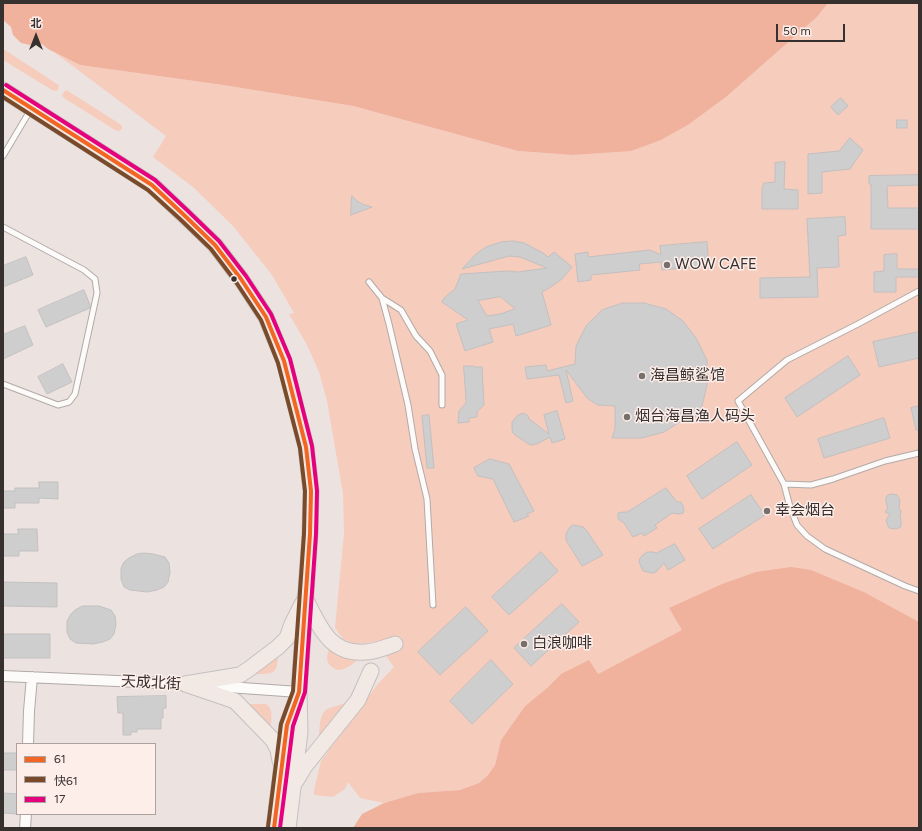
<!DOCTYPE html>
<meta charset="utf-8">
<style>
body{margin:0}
#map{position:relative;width:922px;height:831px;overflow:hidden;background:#ece3e0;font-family:Figtree,"Noto Sans SC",sans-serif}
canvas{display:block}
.frame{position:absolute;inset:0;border:4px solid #36302e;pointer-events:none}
.legend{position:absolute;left:16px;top:743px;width:140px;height:72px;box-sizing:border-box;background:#feeee9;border:1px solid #aea29e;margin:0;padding:5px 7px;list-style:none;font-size:12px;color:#36302e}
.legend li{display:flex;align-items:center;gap:8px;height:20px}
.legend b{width:20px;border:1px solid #aea29e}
.north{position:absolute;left:16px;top:16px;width:40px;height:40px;-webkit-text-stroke:3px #feeee9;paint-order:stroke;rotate:0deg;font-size:11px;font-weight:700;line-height:16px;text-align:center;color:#36302e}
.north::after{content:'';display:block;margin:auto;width:14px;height:18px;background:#36302e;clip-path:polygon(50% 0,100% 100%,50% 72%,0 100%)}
.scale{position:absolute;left:776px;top:24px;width:69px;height:18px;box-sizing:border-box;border:2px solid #36302e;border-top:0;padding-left:5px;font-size:12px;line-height:14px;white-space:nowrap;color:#36302e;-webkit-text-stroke:3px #feeee9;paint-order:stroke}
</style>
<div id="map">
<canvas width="922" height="831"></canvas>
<div class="frame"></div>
<ul class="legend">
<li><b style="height:5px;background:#f26522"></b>61</li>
<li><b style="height:5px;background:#7a4b2a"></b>快61</li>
<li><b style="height:5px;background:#e5007d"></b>17</li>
</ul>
<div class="north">北</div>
<div class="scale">50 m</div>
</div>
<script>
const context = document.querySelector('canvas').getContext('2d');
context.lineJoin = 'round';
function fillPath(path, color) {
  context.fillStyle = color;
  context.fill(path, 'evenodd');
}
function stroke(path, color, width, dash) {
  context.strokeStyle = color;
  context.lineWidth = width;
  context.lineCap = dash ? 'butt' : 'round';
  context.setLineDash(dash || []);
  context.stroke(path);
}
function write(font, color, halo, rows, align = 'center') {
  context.font = font + ' Figtree,"Noto Sans SC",sans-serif';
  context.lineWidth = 3;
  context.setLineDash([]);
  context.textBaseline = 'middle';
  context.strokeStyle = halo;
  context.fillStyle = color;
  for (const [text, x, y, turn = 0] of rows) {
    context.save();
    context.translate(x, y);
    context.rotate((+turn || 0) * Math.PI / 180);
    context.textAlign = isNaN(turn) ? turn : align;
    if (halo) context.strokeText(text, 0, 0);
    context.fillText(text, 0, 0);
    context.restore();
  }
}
const green = new Path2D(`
 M828,3H919V622L866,593L669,608L683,630L598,674H561L547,688L525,706L501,740L495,765L488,775L479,783L460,790L418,793L384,803L360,798L348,782L345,789L333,797L314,795V790L321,761L377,685L394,667L376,642L355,644L343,639L335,628L344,533L343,494L327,401L319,372L307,345L289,314L294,313L272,275L233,226L193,187L153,157L166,136L54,52L80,65L223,85L353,106L518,151L572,155L661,140L688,125L726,97L817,17Z
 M3,50H5L57,84L59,86L58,90L56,91L52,90L3,60Z
 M66,90L68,91L120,124L122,126V129L119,131L115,130L64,98L62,96L63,93Z
 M329,646L362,655C356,662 341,676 332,667C329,665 328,663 327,659C327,655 329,650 329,646Z
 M278,653C278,675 273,674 254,674Z
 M351,701L319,741C320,731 318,715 327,709Z
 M250,704H266C274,710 271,717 271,725H267L247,705Z`);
const water = new Path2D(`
 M3,3H828L817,17L726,97L688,125L661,140L631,151L572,155L518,151L353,106L223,85L80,65L48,49L42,44L30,45L21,43L13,35L11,27L3,20Z
 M791,567L811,570L866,593L919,622V828H353L362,814L384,803L418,793L460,790L479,783L488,775L495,765L501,740L525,706L547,688L561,674L589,660L598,674L682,630L669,608L722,584L756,572Z`);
const building = new Path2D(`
 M841,98L848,106L838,115L831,107Z
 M897,120H907V128H897Z
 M850,138L863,150L850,169L822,172V193L808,194V154L839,151Z
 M785,162L784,189L798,190V209H762V188L764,183L775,182V163Z
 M919,175V185L887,186L888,208H919V229H871V184H869V176Z
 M352,196L357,201L362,204L372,207L351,215Z
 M845,217L846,235L838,236L839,267L817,268L818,297L760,298V278L810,277L807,219Z
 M513,241L524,243L543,253L548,257L554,252L572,267L562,279L549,288L542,292L551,325L516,336L513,324L489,329L493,342L465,351L456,324L468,320L442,302L444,298L455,289L461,274L507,271L518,272L547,268L520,257L509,256L462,269L476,254L486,247L501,242ZM498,297H501L515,309L500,314L487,316L478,301Z
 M707,242L709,266L662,270L661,262L639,264L640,270L591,275V280L578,282L575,254L588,252V257L650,250L661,255L660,246Z
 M897,254V269H919V277H896V292H874V272L884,271V255Z
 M26,257L33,275L3,287V266Z
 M84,290L90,305V308L46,327L38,310Z
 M623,303H644L666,309L683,321L696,338L707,360V385L702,406L696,417L690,410L683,420L664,432L642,438H612L615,429V406L598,405L588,399L566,370L573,401L566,403L559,375L527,379L525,367L546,365L547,371L575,364L576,346L586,326L602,310Z
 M25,326L33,345L3,359V335Z
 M919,332V358L879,367L873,342Z
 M848,356L860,375L797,417L785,398Z
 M63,364L72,382L47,394L38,377Z
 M464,366H473L474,367H482L484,405L477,412V417L469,418V422L458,423L459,411L466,403Z
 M919,406V430H916L911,408Z
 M557,411L565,439L552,443L550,437L537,444L531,445L527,443L515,435L513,433L512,430V422L518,415L524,413L528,416L529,419L549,434L544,415Z
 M429,415L434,468H427L422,416Z
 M884,418L890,438L824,458L818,439Z
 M737,442L752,465L702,499L687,476Z
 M490,459L509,464L534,511L527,514L529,516L514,522L493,479L478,476L474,468Z
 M39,482H58V499L39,498V503H15V508H3V491H15V488H39Z
 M666,488L677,502H681L683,506L684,510L683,513L679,514L672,513L655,525L657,528L644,536L642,533L633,537L624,523L618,519V513L623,512H627Z
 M891,494L897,495L900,500L899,508L901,511L900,517L901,518V527L896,529L889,528L888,526L886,520L890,514L885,512L888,508L886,502V498L887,496Z
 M751,495L765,515L713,549L699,529Z
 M574,525L583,527L587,531L603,555L582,566L566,540V534L568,530L570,527Z
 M18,529H37L38,551H19V556H3V534H18Z
 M675,544L685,560L668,570L664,563L656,572L652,573L643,571L639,562L640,558L643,555L647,552H653L656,553Z
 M541,552L558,571L509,615L492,597Z
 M144,553L153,554L165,557L169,563L170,572L168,582L164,587L157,590L147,592L130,590L124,587L121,579V568L124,562L129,558L137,554Z
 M3,582L57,583V607L3,606Z
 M562,604L579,622L531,666L514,648Z
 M83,606H99L111,610L115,616L116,624L114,634L110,639L103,642L93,644L76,643L70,639L67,632V621L71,614L75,610Z
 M466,607L488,631L440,675L418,652Z
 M3,634H50V658H3Z
 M491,660L513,684L472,724L450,701Z
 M166,696V708H163V718H161V729H137V732H131V735H123V713H118L117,697Z
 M3,753H17V770H3Z
 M3,793L17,794V814L3,813Z`);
const lane = new Path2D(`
 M3,156L31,109
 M3,227L84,270L95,279L97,293L75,394L69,402L58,405L3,384
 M369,282L382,298L389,324L408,405L415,449L427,499L433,605
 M919,291L858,324L787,360L738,401L784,484L790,507L797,525L807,536L825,549L905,586L919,591
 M382,298L401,310L416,336L430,351L442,375V405
 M784,484L811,485L833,479L885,461L919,453`);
const street = new Path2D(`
 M3,676L185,684L299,692
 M28,744L29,711L32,677
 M25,828L26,814`);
const primary = new Path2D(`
 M3,90L152,185L184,215L215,245L241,279L266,317L284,361L306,447L311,491L310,534L299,692L300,732L288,828
 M305,598C319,625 329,655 365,652C375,652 386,647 395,644
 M185,684L240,675L249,669L278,647L287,638L292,624L302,604
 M188,685L235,701L273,740L278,750L280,761
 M296,781L305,766L358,700L371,671
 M274,828L287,725L296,701`);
const bus1 = new Path2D(`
 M3,90L152,185L184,215L215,245L241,279L266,317L284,361L306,447L311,491L310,534L299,692L287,725L274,828`);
const bus2 = new Path2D(`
 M3,97L148,190L180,219L211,249L236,282L261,320L278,363L300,448L305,491L304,534L293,691L281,724L268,827`);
const bus3 = new Path2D(`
 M6,85L155,180L188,211L219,241L246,276L271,314L290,359L312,446L317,491L316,534L305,692L293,726L280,828`);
const markers = [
 [667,265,4,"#766f6c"],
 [234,279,3.5,"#36302e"],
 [642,376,4,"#766f6c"],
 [627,417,4,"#766f6c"],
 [767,511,4,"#766f6c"],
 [524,644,4,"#766f6c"]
];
const poiNames = [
 ["WOW CAFE",675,265],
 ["海昌鲸鲨馆",650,376],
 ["烟台海昌渔人码头",635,417],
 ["幸会烟台",775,511],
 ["白浪咖啡",532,644]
];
const streetNames = [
 ["天成北街",151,683,3]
];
fillPath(green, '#f6ccbd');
fillPath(water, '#f0b29d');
fillPath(building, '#cfcece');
stroke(building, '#c2c0c1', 1);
stroke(lane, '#b1aaa7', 7);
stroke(street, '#b1aaa7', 12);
stroke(primary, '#c4c0be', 17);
stroke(lane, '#fcfbfa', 5);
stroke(street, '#fcfbfa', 10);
stroke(primary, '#f2e9e5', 15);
stroke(bus1, '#f26522', 4);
stroke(bus2, '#7a4b2a', 4);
stroke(bus3, '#e5007d', 4);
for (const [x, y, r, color] of markers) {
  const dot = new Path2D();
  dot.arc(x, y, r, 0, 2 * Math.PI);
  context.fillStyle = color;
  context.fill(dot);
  stroke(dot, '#feeee9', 1.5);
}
write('15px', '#36302e', '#feeee9', poiNames, 'left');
write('15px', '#36302e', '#feeee9', streetNames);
</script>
